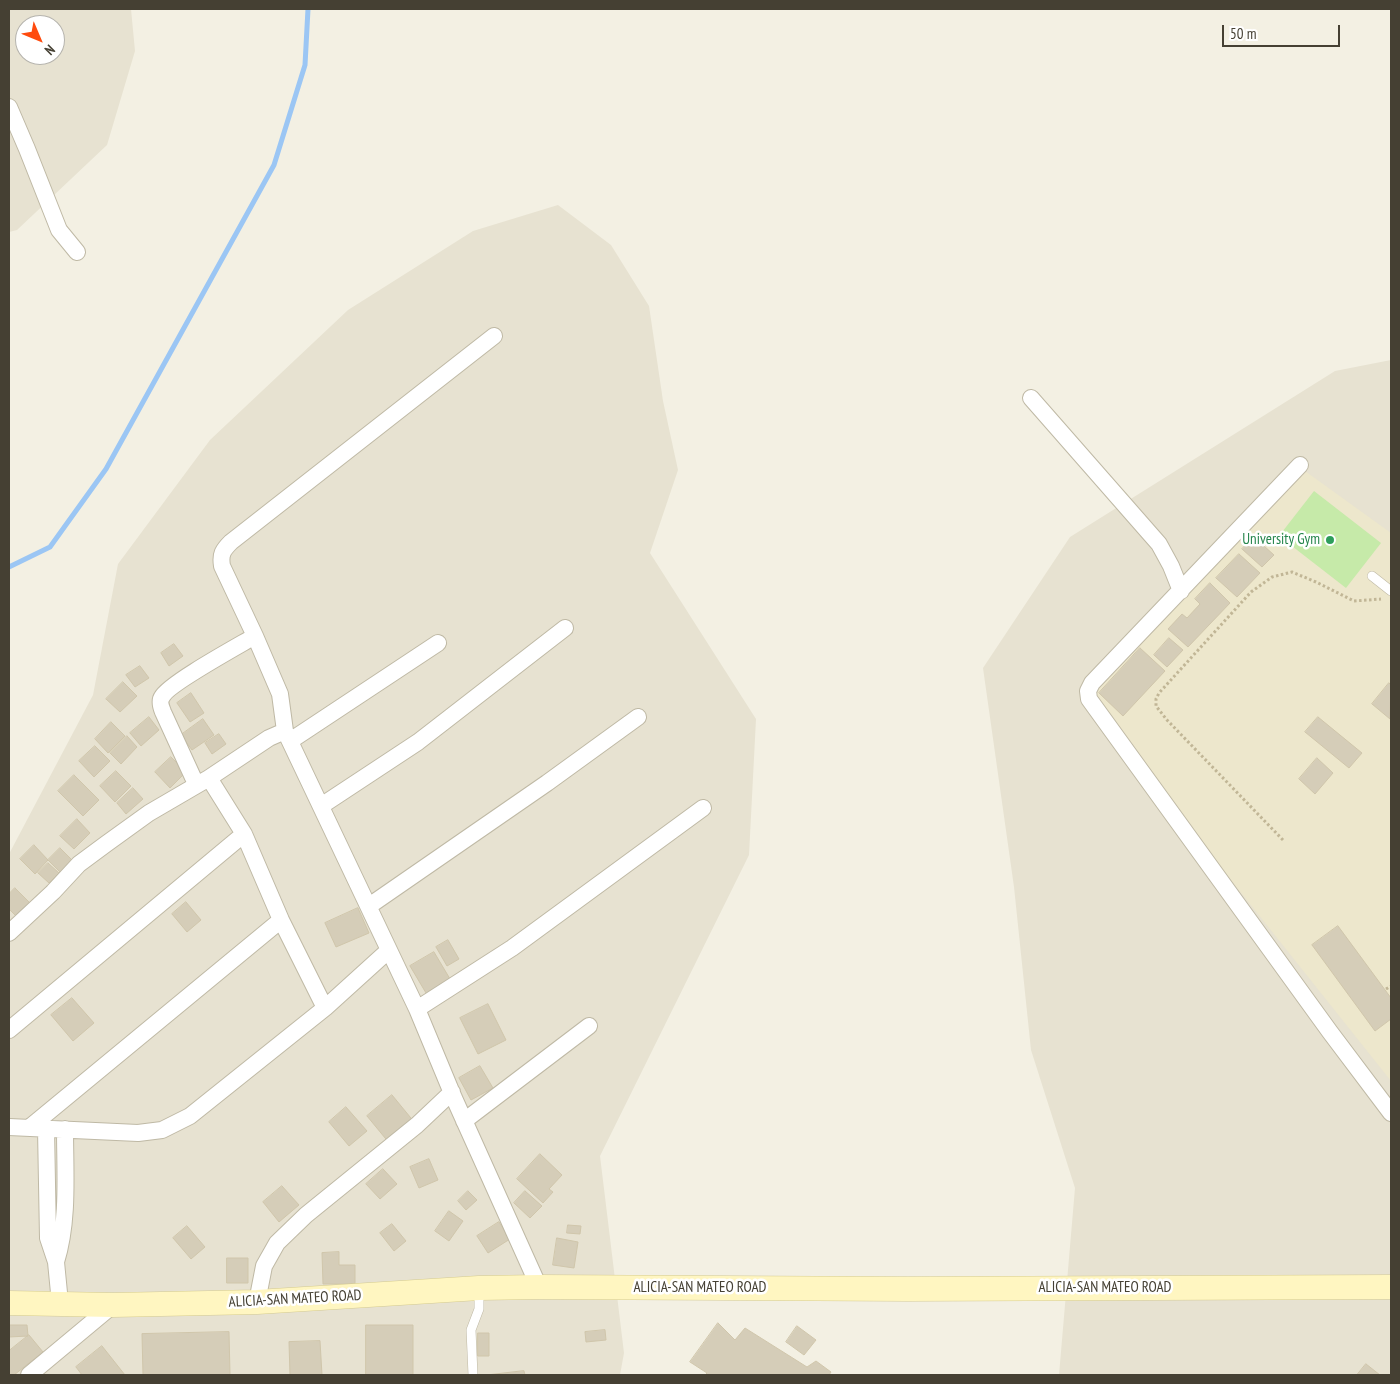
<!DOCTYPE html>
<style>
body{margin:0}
#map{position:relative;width:1400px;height:1384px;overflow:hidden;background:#f3f0e3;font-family:"PT Sans Narrow",sans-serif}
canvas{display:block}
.frame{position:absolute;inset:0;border:10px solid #454033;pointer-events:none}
.north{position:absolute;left:15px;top:15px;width:50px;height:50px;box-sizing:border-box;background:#fff;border:1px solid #b5b3ad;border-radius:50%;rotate:135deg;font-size:14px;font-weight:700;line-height:20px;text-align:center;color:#454033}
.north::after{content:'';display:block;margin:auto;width:18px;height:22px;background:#ff4b0e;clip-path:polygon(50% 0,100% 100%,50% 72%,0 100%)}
.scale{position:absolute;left:1222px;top:25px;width:118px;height:22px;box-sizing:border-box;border:2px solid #454033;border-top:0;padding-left:6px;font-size:15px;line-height:18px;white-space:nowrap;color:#454033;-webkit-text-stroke:4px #fff;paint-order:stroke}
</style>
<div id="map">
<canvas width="1400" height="1384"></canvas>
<div class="frame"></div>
<div class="north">N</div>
<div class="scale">50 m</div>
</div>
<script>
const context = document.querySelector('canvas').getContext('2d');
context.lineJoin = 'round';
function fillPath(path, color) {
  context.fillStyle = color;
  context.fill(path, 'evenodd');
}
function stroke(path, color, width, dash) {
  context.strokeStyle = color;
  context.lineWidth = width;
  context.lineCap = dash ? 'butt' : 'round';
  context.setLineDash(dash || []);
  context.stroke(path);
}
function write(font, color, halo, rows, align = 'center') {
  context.font = font + ' "PT Sans Narrow",sans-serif';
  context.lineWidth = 5;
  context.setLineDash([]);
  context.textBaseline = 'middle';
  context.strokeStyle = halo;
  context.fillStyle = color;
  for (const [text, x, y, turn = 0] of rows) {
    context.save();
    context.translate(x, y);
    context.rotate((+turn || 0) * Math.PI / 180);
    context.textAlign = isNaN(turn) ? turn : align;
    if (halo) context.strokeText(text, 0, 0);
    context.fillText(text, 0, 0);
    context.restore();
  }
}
const residential = new Path2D(`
 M9,9H131L135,51L107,145L17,230L9,232ZM25,25H55V55H25Z
 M558,205L611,245L649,306L663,401L678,470L650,553L756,719L749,855L600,1156L624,1353L620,1375H9V854L93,695L118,564L210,440L348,310L473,231Z
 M1391,360V1375H1059L1075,1188L1031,1050L1014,887L983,668L1070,537L1335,371Z`);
const education = new Path2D(`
 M1305,471L1391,533V1081L1207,850L1091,694Z`);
const green = new Path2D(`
 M1314,491L1381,543L1346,588L1279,536Z`);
const stream = new Path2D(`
 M9,567L50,547L106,469L274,165L305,65L308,9`);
const building = new Path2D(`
 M1254,537L1274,555L1262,567L1242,549Z
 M1239,554L1260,573L1237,597L1216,578Z
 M1210,583L1230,603L1188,647L1168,629L1182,614L1187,618L1200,604L1195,599Z
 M1169,638L1183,650L1167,667L1154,655Z
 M174,644L183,656L169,666L161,653Z
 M1140,648L1165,671L1123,716L1099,693Z
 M140,666L149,678L135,687L126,675Z
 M123,682L137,696L120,712L106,699Z
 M1389,683L1391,685L1390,719L1372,704Z
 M191,693L204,713L190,722L177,703Z
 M149,717L159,730L141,746L130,733Z
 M1318,717L1362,753L1349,768L1305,732Z
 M203,719L214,735L192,750L181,735Z
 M111,722L125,736L108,753L95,739Z
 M219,734L226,744L212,754L205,743Z
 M127,736L137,747L121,764L110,753Z
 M95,746L110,761L94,777L79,761Z
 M171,757L186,772L170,788L155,772Z
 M1317,758L1333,773L1315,794L1299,779Z
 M116,771L131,786L115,802L100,786Z
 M74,775L99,800L83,816L58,791Z
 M133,788L143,799L126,814L117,803Z
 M77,819L90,833L74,849L60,836Z
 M34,845L48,860L35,874L20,859Z
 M60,848L72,860L60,872L48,860Z
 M48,863L59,873L49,883L38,873Z
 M15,888L30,903L16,916L9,909V894Z
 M186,902L201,920L187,932L172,914Z
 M358,908L369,933L336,947L325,923Z
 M1338,926L1391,998V1019L1375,1031L1312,945Z
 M448,940L459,959L447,966L436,947Z
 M434,952L453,984L429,998L410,966Z
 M72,998L94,1023L73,1041L51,1015Z
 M488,1004L506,1040L478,1054L460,1018Z
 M480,1066L493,1088L471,1100L459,1078Z
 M392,1095L415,1123L390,1144L367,1116Z
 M346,1107L367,1131L349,1146L329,1122Z
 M540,1154L562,1175L549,1189L553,1192L543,1203L517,1179Z
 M429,1159L438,1180L419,1188L410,1167Z
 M383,1169L397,1184L380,1199L366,1184Z
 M282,1186L299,1205L279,1222L263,1202Z
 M468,1191L477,1200L466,1210L458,1201Z
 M525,1191L542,1206L530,1218L514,1203Z
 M449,1211L463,1221L449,1241L435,1231Z
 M499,1222L510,1239L488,1253L477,1236Z
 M392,1224L406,1241L394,1251L380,1233Z
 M568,1225L581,1226L580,1234L567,1233Z
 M187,1226L205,1247L191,1259L173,1238Z
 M557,1238L578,1242L574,1268L553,1265Z
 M339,1252V1265H355V1284H323L322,1253Z
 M227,1258H248V1283H227Z
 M718,1323L735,1340L745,1328L807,1367L816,1361L831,1372L829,1375H705L707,1373L690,1362Z
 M9,1325H27L28,1336L9,1337Z
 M366,1325H413V1375H366Z
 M797,1326L816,1340L804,1355L786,1342Z
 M605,1330L606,1340L586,1342L585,1332Z
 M229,1332L230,1375H143L142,1334Z
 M478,1333H489V1356H478Z
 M29,1335L43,1352L14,1375H9V1351Z
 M320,1341L322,1375H290L289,1342Z
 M102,1346L125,1375H82L76,1367Z
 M1366,1364L1380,1375H1357Z
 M524,1371L525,1375H487Z`);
const path = new Path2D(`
 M1283,840L1167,720L1156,706V699L1159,693L1251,592L1272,577L1292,572L1316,582L1354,601L1381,599
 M1386,989L1391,986`);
const lane = new Path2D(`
 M1372,576L1391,591
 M473,1375L471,1330L479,1309V1288`);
const street = new Path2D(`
 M9,107L27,149L59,230L77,252
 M1031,398L1159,544L1171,566L1181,591
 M1300,465L1092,683L1088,691L1089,699L1330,1032L1391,1113
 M285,731L280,694L255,636L222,566C220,554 223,550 231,542L494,336
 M290,741L438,643
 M209,778L244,834L281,920L325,1008
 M196,784L163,712C161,707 159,701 162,697C168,684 240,645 255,636
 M321,806L418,742L565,628
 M369,906L547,783L638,717
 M9,933L53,892L79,864L106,844L149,813L209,778L269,738L285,731L417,1009L454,1098L539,1287
 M417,1009L512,948L703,808
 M9,1030L244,834
 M464,1121L589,1026
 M9,1127L138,1133L162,1130L190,1116L325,1008L389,950
 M29,1128L281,920
 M46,1129L48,1238L56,1262L60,1303
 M56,1262C69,1220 65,1173 65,1129
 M257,1302L264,1266L277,1243L306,1215L417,1125L452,1092
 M29,1375L113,1305`);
const secondary = new Path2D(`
 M9,1303L113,1305L257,1302L479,1288L539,1287L908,1289L1391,1287`);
const markers = [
 [1330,540,5,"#2e9e5b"]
];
const leisureNames = [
 ["University Gym",1320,540]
];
const streetNames = [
 ["ALICIA-SAN MATEO ROAD",700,1288],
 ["ALICIA-SAN MATEO ROAD",1105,1288],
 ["ALICIA-SAN MATEO ROAD",295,1299,-3]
];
fillPath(residential, '#e7e2d1');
fillPath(education, '#ede7cc');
fillPath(green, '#c6eaa9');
stroke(stream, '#9bc6f4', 5);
fillPath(building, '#d5cdb8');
stroke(building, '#d0c6ab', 1);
stroke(lane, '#bfb9a5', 10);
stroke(street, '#bfb9a5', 18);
stroke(secondary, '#d5cb90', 25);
stroke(path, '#c1b696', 3, [2.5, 2.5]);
stroke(lane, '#fff', 9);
stroke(street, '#fff', 16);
stroke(secondary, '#fff6c1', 24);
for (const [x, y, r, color] of markers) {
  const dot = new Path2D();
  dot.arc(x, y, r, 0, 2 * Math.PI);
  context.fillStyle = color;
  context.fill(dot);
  stroke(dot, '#fff', 2);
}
write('15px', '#27864d', '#fff', leisureNames, 'right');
write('15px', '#454033', '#fff', streetNames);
</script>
